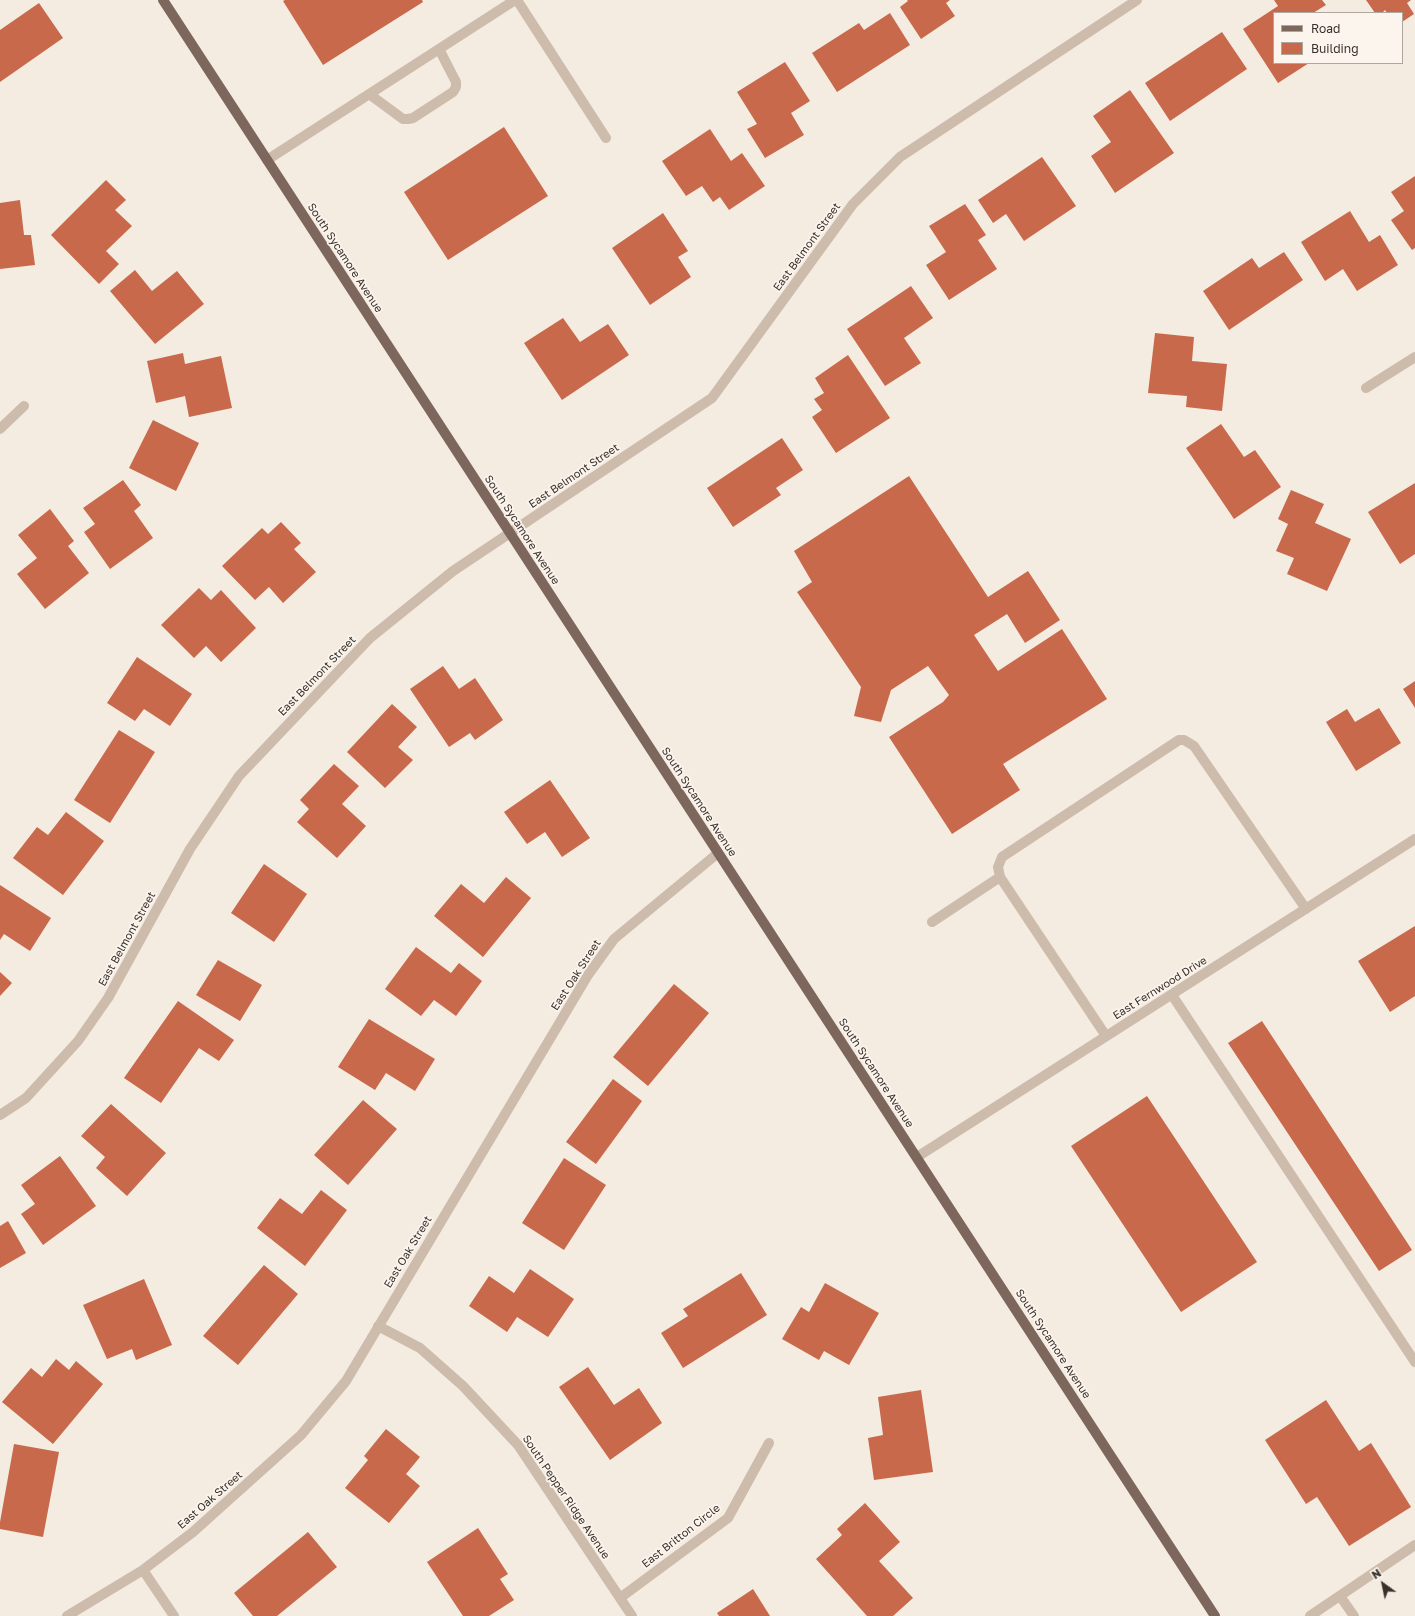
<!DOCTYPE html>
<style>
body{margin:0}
#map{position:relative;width:1415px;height:1616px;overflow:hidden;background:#f4ebe1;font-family:"Golos Text",sans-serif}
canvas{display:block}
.legend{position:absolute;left:1273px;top:12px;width:130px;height:52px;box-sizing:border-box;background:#fbf5ee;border:1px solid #aea6a0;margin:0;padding:5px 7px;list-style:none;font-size:12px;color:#3b302b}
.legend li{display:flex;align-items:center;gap:8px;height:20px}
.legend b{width:20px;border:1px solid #aea6a0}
.north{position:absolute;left:1363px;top:1564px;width:40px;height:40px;-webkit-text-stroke:3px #fbf5ee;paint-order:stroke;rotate:327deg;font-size:11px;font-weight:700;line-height:16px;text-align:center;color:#3b302b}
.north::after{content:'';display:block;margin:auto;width:14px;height:18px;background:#3b302b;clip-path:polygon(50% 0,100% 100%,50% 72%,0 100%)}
</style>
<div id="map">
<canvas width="1415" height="1616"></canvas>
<ul class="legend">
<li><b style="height:5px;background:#7d675c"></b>Road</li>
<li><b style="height:11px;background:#c8694b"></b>Building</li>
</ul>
<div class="north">N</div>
</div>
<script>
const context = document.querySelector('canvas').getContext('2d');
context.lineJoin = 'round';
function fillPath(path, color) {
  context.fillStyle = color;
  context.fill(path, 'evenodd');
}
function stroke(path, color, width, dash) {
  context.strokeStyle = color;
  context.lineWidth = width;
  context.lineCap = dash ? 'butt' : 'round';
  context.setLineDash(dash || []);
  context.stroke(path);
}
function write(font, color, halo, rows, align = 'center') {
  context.font = font + ' "Golos Text",sans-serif';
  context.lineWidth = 3.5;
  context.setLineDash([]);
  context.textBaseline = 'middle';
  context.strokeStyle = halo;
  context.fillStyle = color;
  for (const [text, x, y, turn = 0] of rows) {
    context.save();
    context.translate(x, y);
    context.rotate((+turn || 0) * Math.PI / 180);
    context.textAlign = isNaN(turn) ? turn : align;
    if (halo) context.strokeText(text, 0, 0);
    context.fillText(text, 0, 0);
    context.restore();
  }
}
const building = new Path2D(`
 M285,0H422L423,2L323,65L283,1Z
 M907,0H950L946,3L955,16L921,39L900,7L908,1Z
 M1274,0H1322L1326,5L1313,13H1274V63H1309L1278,83L1243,29L1278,6Z
 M1366,0H1411L1407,3L1414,14L1402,22V13H1387L1385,10L1382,13H1375Z
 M39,3L63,38L0,82V30Z
 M890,13L910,45L837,92L812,53L859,23L864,30Z
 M1222,32L1247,69L1170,121L1145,83Z
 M785,62L810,101L791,113L804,135L765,158L747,129L757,124L737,92Z
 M1130,90L1174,153L1115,193L1091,156L1111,142L1093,116Z
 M504,127L548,196L448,260L404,192Z
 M710,129L731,161L742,153L765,186L729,210L720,197L713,202L702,186L686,196L662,161Z
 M1042,157L1076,206L1024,241L1006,214L993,223L978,200Z
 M1415,176V248L1412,250L1391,220L1404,211L1391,192Z
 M106,180L126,200L115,210L132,226L106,251L119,264L99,284L51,235Z
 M20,200L24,235H31L35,265L0,269V203Z
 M965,204L986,235L978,240L997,269L949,300L926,265L946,252L929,226Z
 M1350,211L1369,242L1380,235L1398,265L1357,291L1343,269L1325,281L1301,242Z
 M663,213L688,251L678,257L691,277L650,305L612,248Z
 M1284,252L1303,280L1229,330L1203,291L1252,258L1259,268Z
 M135,270L152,291L177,271L204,304L155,344L110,291Z
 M911,286L933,318L904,338L921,363L885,386L847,329Z
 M563,318L580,342L608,324L629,355L562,400L524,343Z
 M1155,333L1194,337L1192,361L1227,364L1222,411L1186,407L1187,396L1148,393Z
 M183,353L185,364L221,356L232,408L189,417L185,396L156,403L147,361Z
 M848,355L890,418L836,453L812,417L822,410L814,399L824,393L815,378Z
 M153,420L199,443L176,491L129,468Z
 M1221,424L1244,457L1255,450L1281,487L1234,519L1186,448Z
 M782,438L803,470L776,488L781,495L733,527L707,488Z
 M909,476L988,597L1028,571L1060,620L1025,643L1007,614L974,635L998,671L1062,629L1107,699L1003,764L1020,790L952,834L889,737L943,702L949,695L928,666L891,690L881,722L854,716L861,687L797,592L812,582L794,551Z
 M123,480L141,505L134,511L153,538L110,569L84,532L95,524L83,508Z
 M1415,483V554L1400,564L1368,512Z
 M1291,490L1324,504L1315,523L1351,539L1327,591L1287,574L1294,558L1276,551L1288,524L1278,519Z
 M50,509L74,541L68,546L89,573L45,609L17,574L37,558L18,535Z
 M281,522L301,543L294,549L316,572L283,603L269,587L255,600L222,566L262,528L268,534Z
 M199,588L211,600L221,590L256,628L221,662L206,646L194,658L161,625Z
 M137,657L192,694L170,726L144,709L135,721L107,703Z
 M443,666L459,689L475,678L503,720L475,740L470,733L449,747L410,689Z
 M1415,681V708L1403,689Z
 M392,704L417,727L398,747L413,760L385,788L347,752Z
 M1379,708L1401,743L1356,771L1326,722L1347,709L1355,722Z
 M119,730L155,752L110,823L74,800Z
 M334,764L359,786L342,804L366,826L337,858L297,822L309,809L300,800Z
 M550,780L590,838L562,857L545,832L527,844L504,812Z
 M66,812L104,841L63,895L13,858L37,827L48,835Z
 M264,864L307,894L274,942L231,913Z
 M506,877L531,898L483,957L434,916L461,884L484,903Z
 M0,885L51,918L30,951L4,934L0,940Z
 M1415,926V996L1390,1012L1358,961Z
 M416,947L451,973L459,963L482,981L456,1016L434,1000L421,1016L385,989Z
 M218,960L262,985L240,1021L196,995Z
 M0,972L12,983L0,996Z
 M674,984L709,1013L648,1086L613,1057Z
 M178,1001L234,1040L219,1061L199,1048L161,1103L124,1078Z
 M369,1019L435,1059L415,1091L386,1073L375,1090L338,1067Z
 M1262,1021L1412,1250L1379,1271L1228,1043Z
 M613,1079L642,1101L596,1164L566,1142Z
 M1147,1096L1257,1262L1181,1312L1071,1146Z
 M363,1100L397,1129L348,1185L314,1155Z
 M111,1104L166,1153L127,1196L96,1168L105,1157L81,1136Z
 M60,1156L96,1206L43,1245L21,1214L35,1204L21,1185Z
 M564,1158L606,1185L564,1250L522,1223Z
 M321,1190L347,1210L305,1266L257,1228L280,1198L302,1214Z
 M8,1221L26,1253L0,1268V1226Z
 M264,1265L298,1294L238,1365L203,1336Z
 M530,1269L574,1299L548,1337L517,1317L507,1332L469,1306L489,1276L514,1293Z
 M741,1273L767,1315L683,1368L661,1333L688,1316L683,1309Z
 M144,1279L172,1345L136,1360L132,1349L107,1359L83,1305Z
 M825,1283L879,1313L849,1365L824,1351L819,1360L782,1339L801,1307L809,1312Z
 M56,1359L69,1370L76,1361L103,1384L53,1444L2,1402L31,1368L42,1377Z
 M588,1367L614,1405L639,1388L662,1423L610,1460L559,1387Z
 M921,1390L933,1472L874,1480L868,1438L883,1435L878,1397Z
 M1326,1400L1359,1451L1371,1443L1411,1507L1349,1546L1317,1497L1306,1504L1265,1440Z
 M386,1429L420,1457L406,1474L420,1486L389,1523L345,1488L368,1460L364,1456Z
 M14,1444L59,1452L43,1537L0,1529V1522Z
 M865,1503L900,1542L879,1561L913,1598L893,1616H867L816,1559L842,1535L837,1529Z
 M478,1528L508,1574L500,1579L514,1600L489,1616H463L427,1562Z
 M308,1532L337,1567L277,1616H253L234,1593Z
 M753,1589L770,1616H719L717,1613Z`);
const minor = new Path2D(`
 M517,0L606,138
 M369,94L403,119H408L413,118L453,92L456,87V82L439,49
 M267,160L515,0
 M1366,388L1415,357
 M0,429L24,406
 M932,922L1000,877
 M1172,995L1415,1362
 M1106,1036L1000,877L998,867L1002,857L1179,740H1184L1194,746L1306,909
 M0,1115L26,1098L78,1041L108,998L190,849L239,776L370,638L453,571L712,398L853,204L900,157L1137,0
 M917,1157L1415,839
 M378,1326L420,1348L463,1386L518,1445L632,1616
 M143,1570L174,1616
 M1340,1596L1354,1616
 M620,1598L728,1518L769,1443
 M67,1616L143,1570L193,1532L301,1435L346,1381L588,975L614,939L718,853
 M1310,1616L1415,1545`);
const major = new Path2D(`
 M163,0L1215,1616`);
const streetNames = [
 ["East Belmont Street",807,247,-54],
 ["South Sycamore Avenue",345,258,57],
 ["East Belmont Street",574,476,-34],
 ["South Sycamore Avenue",522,530,57],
 ["East Belmont Street",317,676,-46],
 ["South Sycamore Avenue",699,802,57],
 ["East Belmont Street",127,939,-61],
 ["East Oak Street",576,975,-57],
 ["East Fernwood Drive",1160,988,-32],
 ["South Sycamore Avenue",876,1073,57],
 ["East Oak Street",408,1252,-59],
 ["South Sycamore Avenue",1053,1344,57],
 ["South Pepper Ridge Avenue",566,1497,56],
 ["East Oak Street",210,1500,-41],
 ["East Britton Circle",681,1536,-38]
];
fillPath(building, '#c8694b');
stroke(minor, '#cdbbac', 10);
stroke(major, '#7d675c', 10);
write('11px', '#3b302b', '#fbf5ee', streetNames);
</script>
